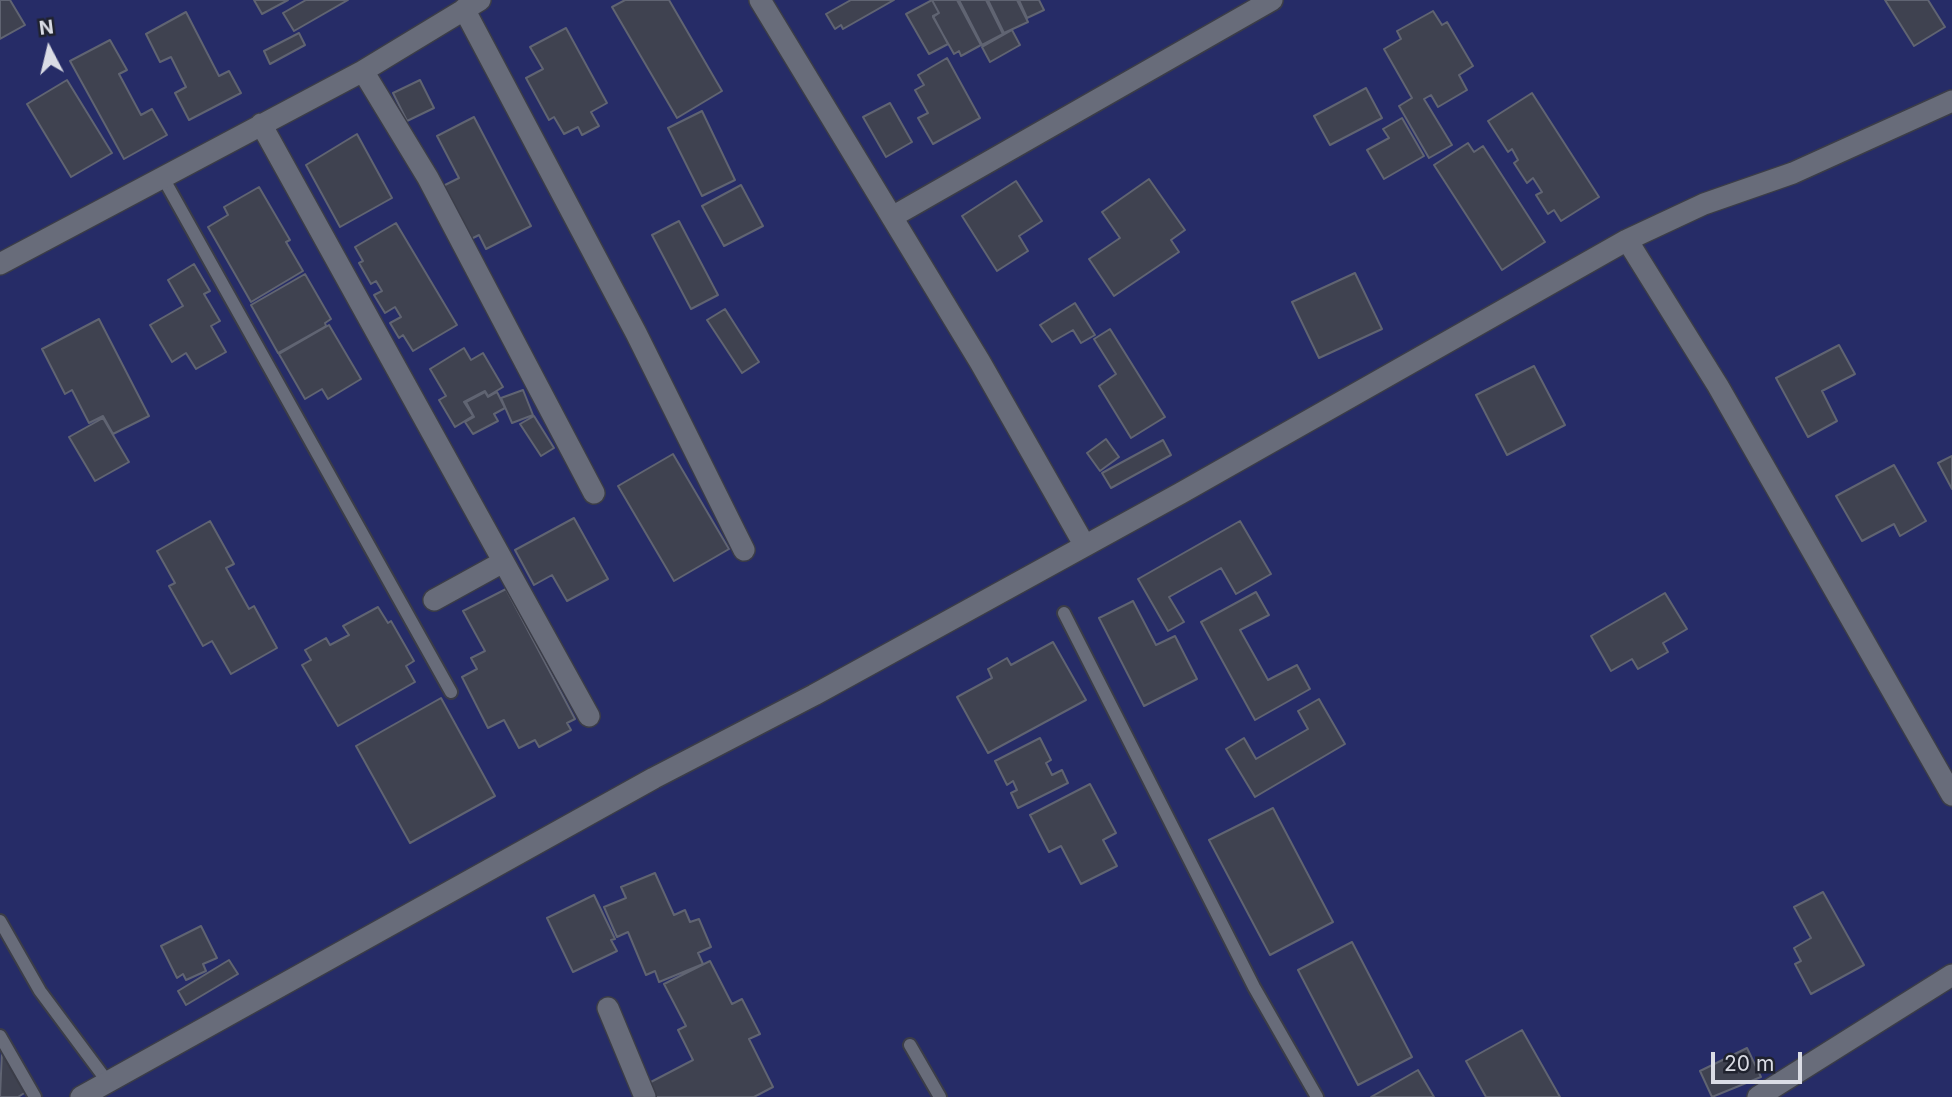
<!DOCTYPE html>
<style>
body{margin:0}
#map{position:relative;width:1952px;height:1097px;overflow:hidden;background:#1f222e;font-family:Inter,sans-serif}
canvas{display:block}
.north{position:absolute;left:14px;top:14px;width:70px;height:70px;-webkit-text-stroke:5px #1f222e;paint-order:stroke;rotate:353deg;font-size:19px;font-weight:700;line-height:28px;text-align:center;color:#dadce5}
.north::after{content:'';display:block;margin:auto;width:24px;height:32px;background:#dadce5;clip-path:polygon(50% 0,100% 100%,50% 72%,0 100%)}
.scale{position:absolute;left:1711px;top:1052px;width:91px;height:32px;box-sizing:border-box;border:4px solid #dadce5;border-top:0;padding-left:9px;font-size:21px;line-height:24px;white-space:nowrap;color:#dadce5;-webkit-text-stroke:5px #1f222e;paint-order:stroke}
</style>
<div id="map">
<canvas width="1952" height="1097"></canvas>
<div class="north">N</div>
<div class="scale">20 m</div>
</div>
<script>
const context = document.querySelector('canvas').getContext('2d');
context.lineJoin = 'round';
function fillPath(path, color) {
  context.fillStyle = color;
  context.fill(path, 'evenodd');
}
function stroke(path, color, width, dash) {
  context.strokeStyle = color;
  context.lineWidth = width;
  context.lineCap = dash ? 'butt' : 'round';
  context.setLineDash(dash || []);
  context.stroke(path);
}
const green = new Path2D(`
 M0,0H1952V1097H0Z`);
const building = new Path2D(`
 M0,0H10L25,25L0,39Z
 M254,0H288L262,14Z
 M306,0H348L294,31L283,13Z
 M625,0H669L722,91L677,118L612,7Z
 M851,0H894L843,29L841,25L835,29L826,14Z
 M932,0H957L981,45L961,56L959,51L954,54L933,17L939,13Z
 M932,0L939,13L933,16L948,44L929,54L906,14Z
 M959,0H986L1003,34L982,45Z
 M988,0H1017L1028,22L1004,33Z
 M1019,0H1039L1044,10L1027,18Z
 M1885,0H1928L1945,27L1914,46Z
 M1433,11L1442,25L1447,22L1473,66L1459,75L1467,90L1438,107L1431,95L1424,99L1452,145L1429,158L1399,106L1412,98L1384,49L1401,39L1397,31Z
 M186,12L219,76L229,71L241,93L189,120L175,93L186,87L171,57L160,62L146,34Z
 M566,28L607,103L591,112L599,126L582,135L578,127L564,134L554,117L549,120L526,78L543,69L530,47Z
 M1012,30L1020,45L990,62L982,47Z
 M299,33L305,45L270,64L264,51Z
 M110,40L127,70L119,74L141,115L152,109L167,135L124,159L70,61Z
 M947,58L980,118L933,144L918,118L928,113L915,90L924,85L918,75Z
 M67,80L112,153L71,177L27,104Z
 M420,80L434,108L407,121L393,93Z
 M1366,88L1382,118L1330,145L1314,116Z
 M1532,93L1599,197L1561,221L1554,210L1548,214L1536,195L1542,192L1533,178L1527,183L1514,163L1518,160L1512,149L1508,152L1488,121Z
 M890,103L912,142L886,157L863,117Z
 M702,111L735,180L702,196L668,128Z
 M474,117L531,226L486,249L479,235L469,240L441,187L459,178L437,136Z
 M1402,118L1424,156L1384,179L1367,150L1389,138L1383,129Z
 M357,134L392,198L340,227L306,165Z
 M1468,143L1474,152L1483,146L1545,242L1502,270L1434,165Z
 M1149,179L1185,230L1171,240L1179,252L1114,296L1089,259L1120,238L1102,212Z
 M1016,181L1042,221L1019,236L1028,251L997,271L962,216Z
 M741,185L763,226L724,246L702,206Z
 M259,187L290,240L286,242L303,271L251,302L208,227L228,215L224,207Z
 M679,221L718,295L691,309L652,235Z
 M396,223L457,325L413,351L403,335L399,338L390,323L401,317L395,307L385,313L374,295L382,291L376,281L371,284L359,263L363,261L355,247Z
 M194,264L210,291L204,294L220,321L211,326L226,352L196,369L186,353L172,362L150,325L183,306L168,280Z
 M1355,273L1382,329L1319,358L1292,302Z
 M305,274L331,319L325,323L326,326L278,353L251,305Z
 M1075,303L1095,335L1081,343L1073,330L1052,342L1040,325Z
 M725,309L759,362L742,373L707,320Z
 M99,319L149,416L113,434L103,416L89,423L72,390L65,394L42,349Z
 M329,325L361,379L328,399L322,389L305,399L279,354Z
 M1110,329L1165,417L1131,438L1099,386L1116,374L1094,339Z
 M1839,345L1855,374L1822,391L1837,421L1808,437L1776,378Z
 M464,348L471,360L483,353L503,387L488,396L485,391L464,402L473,416L455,427L439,400L446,396L430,369Z
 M1534,366L1565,425L1507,455L1476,395Z
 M523,390L533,415L512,423L501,398Z
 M485,392L488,397L497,392L505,408L494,414L498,421L473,434L465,422L474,417L466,402Z
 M534,416L554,448L541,456L520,424Z
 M103,418L129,462L95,481L69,437Z
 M1106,439L1119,457L1100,471L1087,453Z
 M1163,440L1171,455L1111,488L1102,473Z
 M673,454L729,549L674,581L618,486Z
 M1952,456V489L1938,463Z
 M1894,465L1926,521L1900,536L1894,524L1862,541L1836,496Z
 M574,518L608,579L567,601L552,575L534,585L515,550Z
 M210,521L234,564L226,568L249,609L254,606L277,648L231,674L212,641L203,646L169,586L175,583L157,551Z
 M1240,521L1271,574L1236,594L1221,568L1169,597L1184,622L1168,631L1138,579Z
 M506,589L575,719L567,723L571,730L539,747L535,740L519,748L504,720L488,728L462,677L477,669L471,658L485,651L463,611Z
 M1256,592L1269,615L1240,630L1268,680L1297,665L1310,689L1255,720L1201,622Z
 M1665,593L1687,629L1663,643L1668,652L1638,669L1632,659L1611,671L1591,636Z
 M1133,601L1156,645L1175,636L1197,679L1144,706L1099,618Z
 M378,607L388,623L391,621L414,661L406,666L415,682L338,726L302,665L311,660L305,650L326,638L330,645L349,635L343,626Z
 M1053,642L1086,700L988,753L957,697L992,678L988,669L1007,658L1011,665Z
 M441,698L495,796L410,843L356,746Z
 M1319,699L1345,744L1255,797L1226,749L1244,738L1256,759L1308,729L1298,711Z
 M1040,738L1051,760L1046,763L1052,775L1062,770L1068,783L1018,808L1011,793L1017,790L1013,781L1007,785L995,761Z
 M1090,784L1116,833L1103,840L1117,866L1081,884L1061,846L1049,852L1030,815Z
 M1273,808L1333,922L1270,955L1209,840Z
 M655,873L674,915L685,910L690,922L699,919L711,947L698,953L703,964L659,982L655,971L646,975L628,932L617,937L604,907L626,898L621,887Z
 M1823,892L1864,965L1811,994L1795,964L1801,961L1794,948L1811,938L1794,907Z
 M594,895L615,939L611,940L617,951L573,972L547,918Z
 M201,926L217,958L203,964L206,971L186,980L183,974L177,978L161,946Z
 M1352,942L1412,1057L1358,1085L1298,970Z
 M229,960L238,974L186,1005L178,991Z
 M710,961L732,1004L742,999L760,1034L749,1039L773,1087L754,1097H653L647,1084L693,1060L678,1030L686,1026L664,984Z
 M1522,1030L1560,1097H1486L1466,1061Z
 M1747,1048L1761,1077L1712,1097L1700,1071Z
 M2,1050L29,1090L18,1097H0Z
 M1418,1070L1434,1097H1371Z`);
const lane = new Path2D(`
 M162,176L451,692
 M1064,613L1254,987L1317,1097
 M0,921L40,991L107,1081
 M0,1036L35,1097
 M910,1045L940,1097`);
const street = new Path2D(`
 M760,0L980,362L1085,546
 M464,9L636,333L744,550
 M363,71L428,178L594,493
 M261,124L589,716
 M892,217L1272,0
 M1627,240L1718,386L1952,795
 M0,264L363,71L480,0
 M434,600L503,562
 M608,1008L645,1097
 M81,1097L654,778L814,695L1181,493L1627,240L1704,204L1793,173L1952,101
 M1758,1097L1952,975`);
fillPath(green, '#262c67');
fillPath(building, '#3f4250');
stroke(building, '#606472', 2);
stroke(lane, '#3b3d48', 16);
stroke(street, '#3b3d48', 24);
stroke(lane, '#686c7a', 12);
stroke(street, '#686c7a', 21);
</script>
